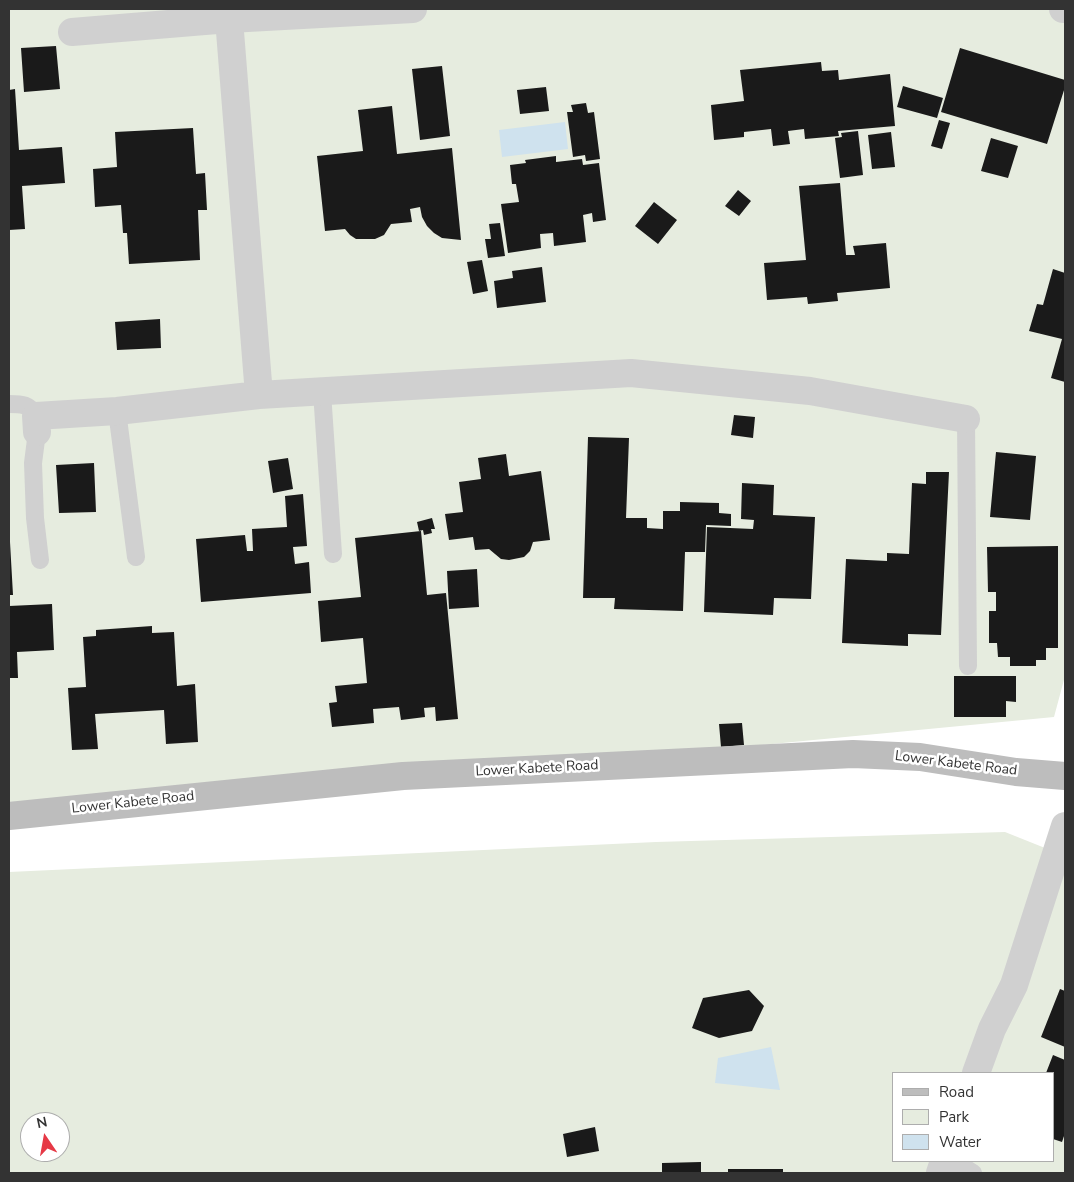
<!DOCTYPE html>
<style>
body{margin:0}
#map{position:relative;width:1074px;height:1182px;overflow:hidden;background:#fff;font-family:"Nunito Sans",sans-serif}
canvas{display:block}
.frame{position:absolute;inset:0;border:10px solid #333;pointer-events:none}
.legend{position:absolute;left:892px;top:1072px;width:162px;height:90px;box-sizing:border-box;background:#fff;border:1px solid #adadad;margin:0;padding:6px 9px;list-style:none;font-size:15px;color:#333}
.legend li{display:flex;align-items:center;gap:10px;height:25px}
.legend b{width:25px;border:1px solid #adadad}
.north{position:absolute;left:20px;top:1112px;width:50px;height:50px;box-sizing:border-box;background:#fff;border:1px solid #adadad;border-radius:50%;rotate:348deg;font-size:14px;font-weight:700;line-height:20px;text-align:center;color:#333}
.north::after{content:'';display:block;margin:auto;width:18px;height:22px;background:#e63946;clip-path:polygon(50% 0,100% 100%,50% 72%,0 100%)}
</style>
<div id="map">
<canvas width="1074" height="1182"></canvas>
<div class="frame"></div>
<ul class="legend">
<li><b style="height:6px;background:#bdbdbd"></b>Road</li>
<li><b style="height:14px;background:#e6ecdf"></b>Park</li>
<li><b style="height:14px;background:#cfe2ee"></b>Water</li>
</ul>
<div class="north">N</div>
</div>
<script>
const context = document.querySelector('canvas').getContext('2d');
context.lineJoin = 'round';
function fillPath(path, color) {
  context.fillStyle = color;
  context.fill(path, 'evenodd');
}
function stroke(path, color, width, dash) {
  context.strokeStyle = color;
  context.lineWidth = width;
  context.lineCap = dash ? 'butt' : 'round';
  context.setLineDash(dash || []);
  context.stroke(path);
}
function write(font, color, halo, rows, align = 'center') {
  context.font = font + ' "Nunito Sans",sans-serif';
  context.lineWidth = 5;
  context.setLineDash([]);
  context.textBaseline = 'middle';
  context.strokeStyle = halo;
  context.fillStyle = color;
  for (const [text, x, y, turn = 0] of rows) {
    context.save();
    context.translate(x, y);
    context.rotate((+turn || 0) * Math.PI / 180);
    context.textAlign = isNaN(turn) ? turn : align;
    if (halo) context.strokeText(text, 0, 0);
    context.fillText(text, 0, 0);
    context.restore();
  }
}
const green = new Path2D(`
 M9,9H1065V676L1054,717L9,817Z
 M1005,832L1065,856V1173H9V872L656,842ZM893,1073H1053V1161H893ZM30,1122H60V1152H30Z`);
const water = new Path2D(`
 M565,122L568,149L502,157L499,130Z
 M771,1047L780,1090L715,1083L718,1058Z`);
const building = new Path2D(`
 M56,46L60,89L24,92L21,48Z
 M960,48L1065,80V87L1047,144L941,112Z
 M821,62L822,71L838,70L839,80L890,74L895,126L838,131L839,136L805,139L804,129L788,131L790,144L773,146L771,129L744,132V137L714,140L711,105L744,101L740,70Z
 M442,66L450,136L420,140L412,69Z
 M903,86L943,98L937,118L897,107Z
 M546,87L549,111L520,114L517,90Z
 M15,89L19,150L62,147L65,183L22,186L25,229L9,230V90Z
 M586,103L588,113L594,112L600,159L586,161L585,155L573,157L567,112H573L571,105Z
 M392,106L397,154L452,148L461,240L442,238L434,233L427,226L422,217L420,207L410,209L412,222L391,224L384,235L375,239H356L350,235L345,229L325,231L317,156L363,151L358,110Z
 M939,120L950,123L942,149L931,146Z
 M193,128L196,174L205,173L207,210H198L200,260L129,264L127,233H123L121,205L95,207L93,169L117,167L115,132Z
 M858,131L863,175L840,178L835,138L842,137L841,133Z
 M891,132L895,167L872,169L868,135Z
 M991,138L1018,146L1008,178L981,171Z
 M556,156V162L582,159L583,165L599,163L606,220L593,222L592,213L583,215L586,242L554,246L553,233L540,234L541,248L508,253L501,204L519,202L516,184H512L510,165L526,163L525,160Z
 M840,183L846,255H855L853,246L886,243L890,288L837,293L838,301L808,304L807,297L767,300L764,263L806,260L799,186Z
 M738,190L751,201L739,216L725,206Z
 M654,202L677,220L658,244L635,226Z
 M500,223L505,256L488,258L485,239H491L489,224Z
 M482,260L488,291L473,294L467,262Z
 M542,267L546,302L497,308L494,281L513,278L512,271Z
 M1053,269L1065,273V382L1051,378L1062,339L1029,331L1037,304L1043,305Z
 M160,319L161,348L117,350L115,322Z
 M734,415L755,417L753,438L731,435Z
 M588,437L629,438L626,518H647V528L663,529V511H680V502L719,503V513L731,514V526L706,525L705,552H685L683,611L614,609L615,598H583Z
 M996,452L1036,456L1030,520L990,517Z
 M506,454L509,476L541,471L550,540L533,542L530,551L524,557L509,560L501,559L489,549L475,550L473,537L449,540L445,514L463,512L459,482L481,479L478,458Z
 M288,458L293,489L273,493L268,461Z
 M94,463L96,512L59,513L56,465Z
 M926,472H949L941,635L908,634V646L842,643L846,559L887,561V553L909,554L912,483L926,484Z
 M742,483L774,485L773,515L815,517L811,599L774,598L773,615L704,612L707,527L753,529L754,520L741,519Z
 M303,494L307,546L293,547L295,564L309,562L311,593L201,602L196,539L245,535L247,551H253L252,529L287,527L285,496Z
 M432,518L435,529H431L432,533L424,535L423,530L419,531L417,522Z
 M421,531L427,595L446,593L458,719L436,721L435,707L424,708L425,717L401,720L399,707L373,709L374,723L332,727L329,703L337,702L335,686L367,683L363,638L321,642L318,601L361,597L355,538Z
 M9,542H10L13,595H9Z
 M1058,546V648H1046V660H1036V666H1010V657H998L997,643H989V611H996V592H988L987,547Z
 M477,569L479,607L449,609L447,571Z
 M52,604L54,650L17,652L18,678H9V606Z
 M152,626V633L174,632L177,686L195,684L198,742L166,744L164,710L95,714L98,749L72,750L68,688L86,687L83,637L96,636V630Z
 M954,676H1016V702L1006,701V717H954Z
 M742,723L744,745L721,747L719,724Z
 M1060,989L1065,991V1047L1041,1037Z
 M749,990L764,1006L752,1031L719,1038L692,1028L703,998Z
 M1053,1055L1065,1060V1133L1062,1142L1053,1139V1073H1046Z
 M595,1127L599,1151L567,1157L563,1134Z
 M701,1162V1173H662V1163Z
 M728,1169H783V1173H728Z`);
const lane = new Path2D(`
 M322,392L333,554
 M9,404C22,404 29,404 36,416
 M117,411L136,557
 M966,419L968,666
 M37,432L33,463L35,518L40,560
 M954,1161L973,1173`);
const street = new Path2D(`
 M1063,9H1065
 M229,19L259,395
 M72,32L229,19L413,9
 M37,432L36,416L117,411L259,395L631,373L810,391L966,419
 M976,1073L992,1029L1014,985L1065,826
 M940,1173L944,1161`);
const secondary = new Path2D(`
 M9,816L403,776L853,754L920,757L1016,772L1065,776`);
const streetNames = [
 ["Lower Kabete Road",956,764,7],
 ["Lower Kabete Road",537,769,-3],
 ["Lower Kabete Road",133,803,-6]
];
fillPath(green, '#e6ecdf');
fillPath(water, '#cfe2ee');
fillPath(building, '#1a1a1a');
stroke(lane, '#d0d0d0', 18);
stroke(street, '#d0d0d0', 28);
stroke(secondary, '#bdbdbd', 28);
write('14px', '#333', '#fff', streetNames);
</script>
